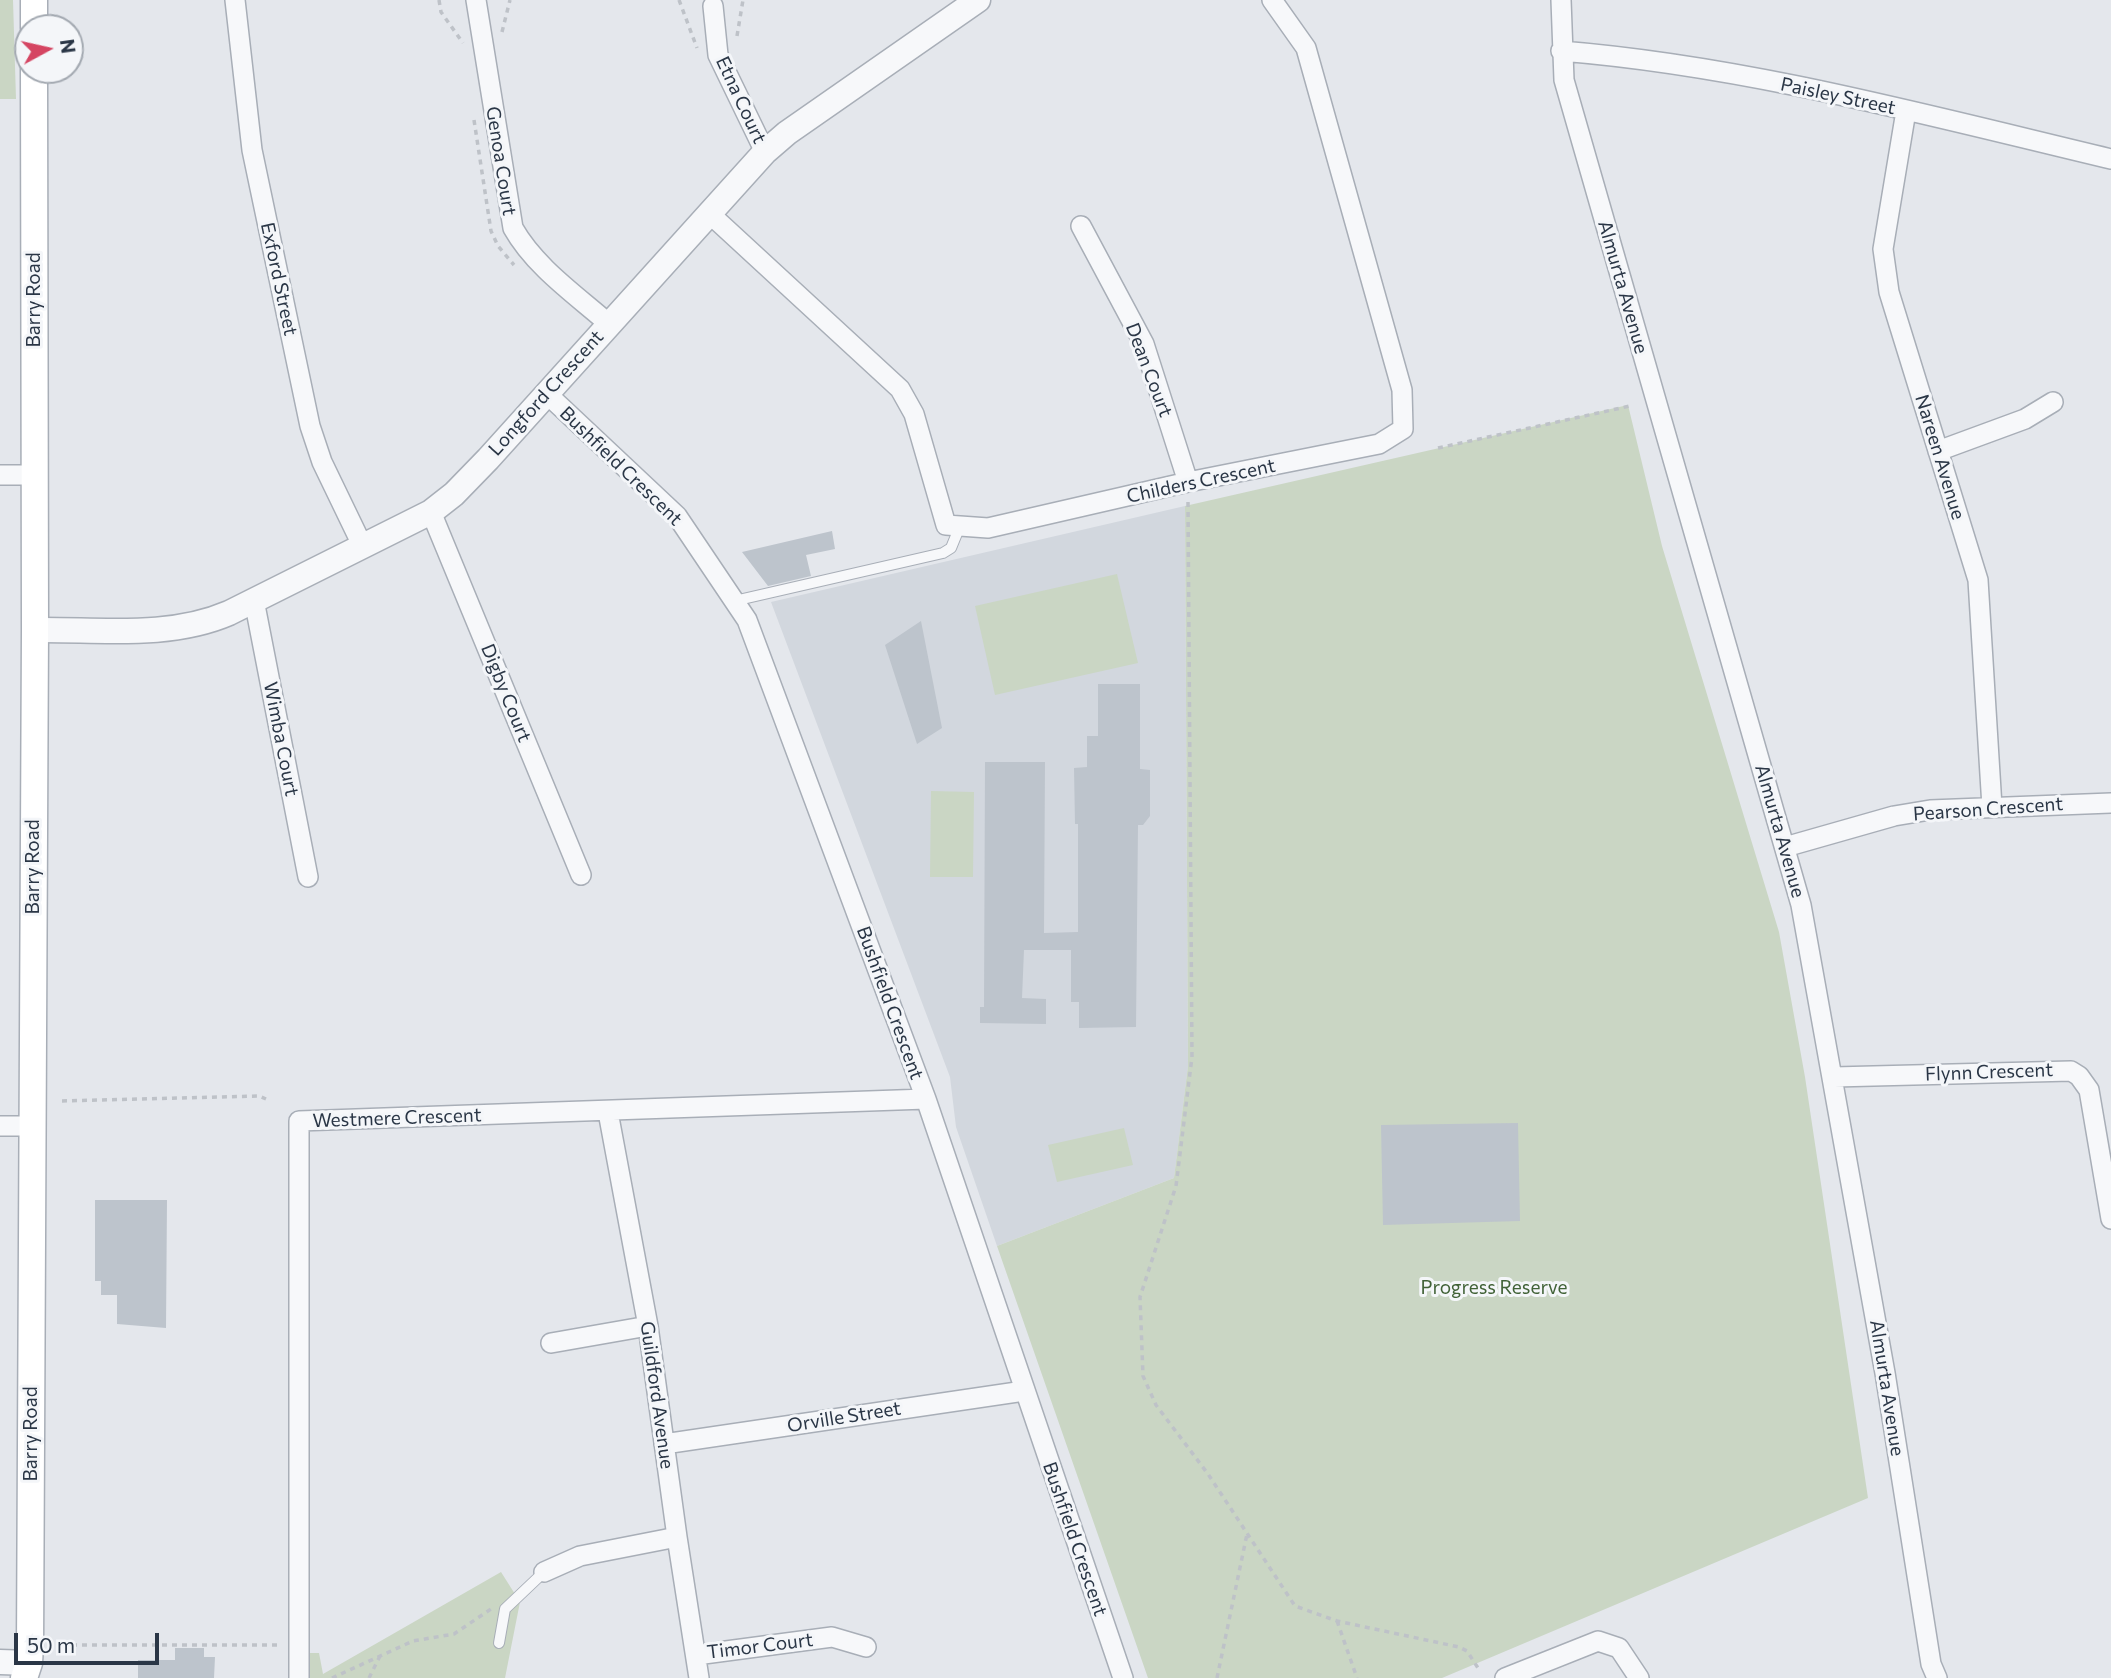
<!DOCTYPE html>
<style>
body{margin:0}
#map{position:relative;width:2111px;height:1678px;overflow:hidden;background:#e4e7ec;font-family:Commissioner,sans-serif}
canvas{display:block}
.north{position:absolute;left:14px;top:14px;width:70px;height:70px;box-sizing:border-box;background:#f4f6f9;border:2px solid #a3a9b1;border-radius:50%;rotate:82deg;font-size:19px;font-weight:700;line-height:28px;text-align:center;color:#2a3646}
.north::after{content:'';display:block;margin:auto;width:24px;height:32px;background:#d54562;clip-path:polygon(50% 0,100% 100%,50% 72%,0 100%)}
.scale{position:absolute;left:14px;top:1633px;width:145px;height:32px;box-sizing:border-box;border:4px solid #2a3646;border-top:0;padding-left:9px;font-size:21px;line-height:24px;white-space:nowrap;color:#2a3646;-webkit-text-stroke:5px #f4f6f9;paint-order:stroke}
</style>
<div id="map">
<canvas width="2111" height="1678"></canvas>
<div class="north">N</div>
<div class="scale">50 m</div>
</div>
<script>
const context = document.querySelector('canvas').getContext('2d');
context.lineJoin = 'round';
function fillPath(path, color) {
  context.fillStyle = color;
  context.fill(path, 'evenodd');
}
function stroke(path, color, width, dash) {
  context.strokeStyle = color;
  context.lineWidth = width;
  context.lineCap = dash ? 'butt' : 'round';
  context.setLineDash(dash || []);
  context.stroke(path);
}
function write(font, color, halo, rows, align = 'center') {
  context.font = font + ' Commissioner,sans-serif';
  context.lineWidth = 6;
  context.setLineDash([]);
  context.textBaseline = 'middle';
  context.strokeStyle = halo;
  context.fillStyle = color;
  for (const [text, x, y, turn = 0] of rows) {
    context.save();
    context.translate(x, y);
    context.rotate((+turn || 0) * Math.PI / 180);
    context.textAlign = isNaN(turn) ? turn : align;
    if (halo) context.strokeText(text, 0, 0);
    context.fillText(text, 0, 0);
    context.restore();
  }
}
const built = new Path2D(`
 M1185,506L1188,1066L1174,1178L997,1246L956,1127L950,1077L771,602Z`);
const green = new Path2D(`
 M0,0H13L16,99H0Z
 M1628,405L1662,546L1779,932L1805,1077L1868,1498L1442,1678H1148L997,1246L1174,1178L1188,1066L1185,506Z
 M1117,574L1138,663L995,695L975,606Z
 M931,791L974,792L973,877H930Z
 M1124,1128L1133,1165L1057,1182L1048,1145Z
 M501,1572L520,1602L505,1678H303L302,1653H319L323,1674Z`);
const building = new Path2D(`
 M832,531L835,549L806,555L811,576L768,586L742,552Z
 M921,621L942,728L917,744L885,645Z
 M1098,684H1140V769L1150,770V816L1143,825H1138L1136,1027L1079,1028V1002H1071V950H1024L1022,998L1046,999V1024L980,1023V1007H984L985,762H1045L1044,933L1078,932V824H1075L1074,768L1087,767V736H1098Z
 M1518,1123L1520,1221L1383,1225L1381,1125Z
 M95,1200H167L166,1328L117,1324V1295H101V1281H95Z
 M175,1648H204V1657H215L214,1678H138V1660H175Z`);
const path = new Path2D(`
 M439,0L441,12L463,43
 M679,0L697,48
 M502,32L510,0
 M737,36L743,0
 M474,120L491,231L498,246L514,265
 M1438,448L1630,406
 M1188,502L1192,1057L1176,1186L1140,1297L1143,1376L1156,1405L1208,1474L1295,1606L1337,1621L1459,1647L1467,1651L1478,1668
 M62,1101L259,1096L266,1099
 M1337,1621L1357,1678
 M62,1645H279
 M332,1678L413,1641L454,1634L491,1609
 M369,1678L380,1656
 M1217,1678L1247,1534`);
const service = new Path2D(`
 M734,601L943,553L951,548L960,526
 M499,1643L505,1609L544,1572`);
const minor = new Path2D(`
 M235,0L252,150L310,426L322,462L363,547
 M476,0L513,228C535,267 576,295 609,324
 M1561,0L1564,80L1801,905L1885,1373L1931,1664L1937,1678
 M713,6L718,55L765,152
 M1561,51C1747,66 1930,116 2111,159
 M1906,111L1883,249L1889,292L1978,580L1992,807
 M710,214L900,389L914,414L946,525L988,528L1188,482L1379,444L1403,429L1402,390L1306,48L1272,0
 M1081,226L1144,344L1188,482
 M546,393L677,516L747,620L926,1099L1123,1678
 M1938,451L2025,419L2053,402
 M0,475H34
 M431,512L581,875
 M254,600L308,877
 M1785,847L1894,816L1930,810L2111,803
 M1834,1077L2071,1071L2079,1076L2089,1090L2111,1219
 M608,1112L648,1326L677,1537L699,1678
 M0,1126H32
 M551,1343L648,1326
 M664,1444L1024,1391
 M544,1572L580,1556L677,1537
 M696,1655L832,1637L866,1647
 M299,1678V1121L926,1099
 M1505,1678L1598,1641L1619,1648L1639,1678`);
const tertiary = new Path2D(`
 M35,630C99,629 169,639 229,613L431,512L454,494L488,459L765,152L787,133L978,0
 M0,1662L29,1663`);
const secondary = new Path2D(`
 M34,28V0
 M24,1678L29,1663L30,1646L35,630L34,70`);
const streetNames = [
 ["Paisley Street",1838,96,12],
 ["Etna Court",741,100,65],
 ["Genoa Court",501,161,81],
 ["Exford Street",279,279,78],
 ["Almurta Avenue",1623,287,74],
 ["Barry Road",34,300,-90],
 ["Dean Court",1149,370,69],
 ["Longford Crescent",546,393,-48],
 ["Nareen Avenue",1940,457,73],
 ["Bushfield Crescent",621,466,44],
 ["Childers Crescent",1201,481,-12],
 ["Digby Court",506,693,68],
 ["Wimba Court",281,739,79],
 ["Pearson Crescent",1988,809,-4],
 ["Almurta Avenue",1780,831,74],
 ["Barry Road",33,867,-90],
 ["Bushfield Crescent",890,1003,70],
 ["Flynn Crescent",1989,1072,-2],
 ["Westmere Crescent",397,1118,-2],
 ["Almurta Avenue",1887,1388,81],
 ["Guildford Avenue",657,1395,82],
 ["Orville Street",844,1417,-9],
 ["Barry Road",31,1434,-90],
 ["Bushfield Crescent",1075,1539,71],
 ["Timor Court",760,1646,-7]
];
const parkNames = [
 ["Progress Reserve",1494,1288]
];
fillPath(built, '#d2d7de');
fillPath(green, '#cad6c4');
fillPath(building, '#bdc4cc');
stroke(service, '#a8aeb7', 12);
stroke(minor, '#a8aeb7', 22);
stroke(tertiary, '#a8aeb7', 27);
stroke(secondary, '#a8aeb7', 29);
stroke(path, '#bec2c8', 3.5, [5, 5]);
stroke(service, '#f7f8fa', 10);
stroke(minor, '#f7f8fa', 19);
stroke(tertiary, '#f7f8fa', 24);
stroke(secondary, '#fff', 26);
write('19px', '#2a3646', '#f4f6f9', streetNames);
write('19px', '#416237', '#f4f6f9', parkNames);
</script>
